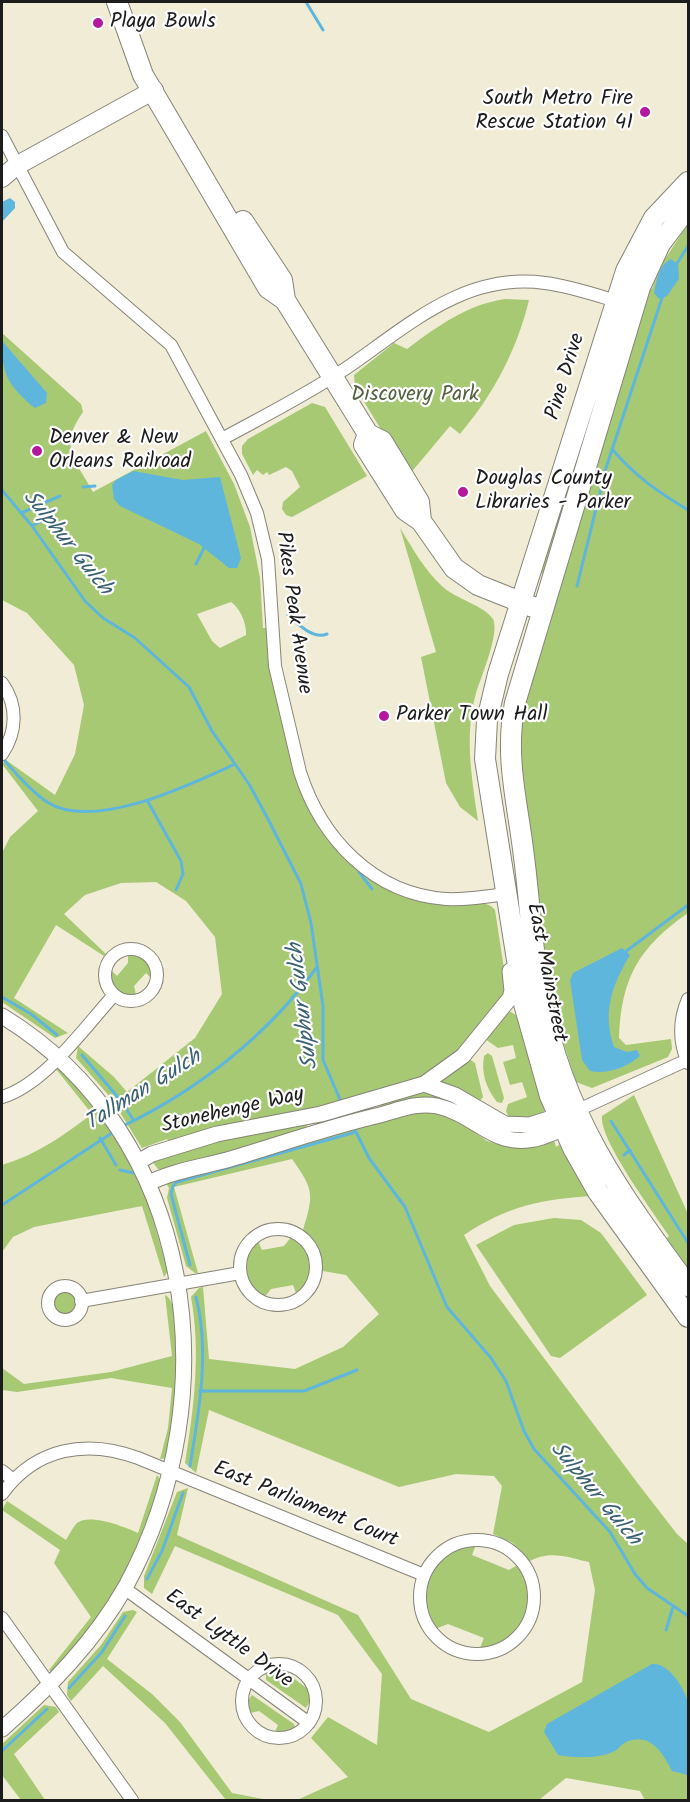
<!DOCTYPE html>
<style>
body{margin:0}
#map{position:relative;width:690px;height:1802px;overflow:hidden;background:#f0ecd5;font-family:Kalam,sans-serif}
canvas{display:block}
.frame{position:absolute;inset:0;border:3px solid #1c1c1c;pointer-events:none}
</style>
<div id="map">
<canvas width="690" height="1802"></canvas>
<div class="frame"></div>
</div>
<script>
const context = document.querySelector('canvas').getContext('2d');
context.lineJoin = 'round';
function fillPath(path, color) {
  context.fillStyle = color;
  context.fill(path, 'evenodd');
}
function stroke(path, color, width, dash) {
  context.strokeStyle = color;
  context.lineWidth = width;
  context.lineCap = dash ? 'butt' : 'round';
  context.setLineDash(dash || []);
  context.stroke(path);
}
function write(font, color, halo, rows, align = 'center') {
  context.font = font + ' Kalam,sans-serif';
  context.lineWidth = 4.5;
  context.setLineDash([]);
  context.textBaseline = 'middle';
  context.strokeStyle = halo;
  context.fillStyle = color;
  for (const [text, x, y, turn = 0] of rows) {
    context.save();
    context.translate(x, y);
    context.rotate((+turn || 0) * Math.PI / 180);
    context.textAlign = isNaN(turn) ? turn : align;
    if (halo) context.strokeText(text, 0, 0);
    context.fillText(text, 0, 0);
    context.restore();
  }
}
const green = new Path2D(`
 M688,224V913C639,947 621,978 619,1038L626,1045L671,1039L672,1049L668,1057L592,1088L576,1082L561,1035L550,990L521,768L522,735L517,733L518,723L646,289H652L661,265Z
 M505,299L529,300C517,350 493,395 460,434L450,426L409,475L355,387L354,375L394,343L407,349C438,326 466,305 505,299Z
 M2,333L81,404L83,412C58,447 75,459 93,492L206,431L234,484L250,527L260,578L263,628H267L268,658L294,771C318,848 370,898 452,904C466,905 485,898 495,910L507,988L473,1039L420,1079L374,1094L170,1143L167,1139L142,1148L111,1098L76,1058L78,1046L114,1077L127,1092L195,1038L222,994L215,937L186,901L156,882L121,883L85,895L64,914L106,954L104,956L56,925L14,998L68,1033L55,1038L2,1002V853L10,837L38,811L2,764L6,760L55,795L75,754L84,705L74,665L27,613L2,600ZM231,602C240,608 247,624 246,635L220,648L212,641L197,614Z
 M616,337L545,574L540,573L542,560Z
 M312,403L325,407L367,476L292,517L286,515L282,509L283,502L300,487L292,471L286,467L269,475L267,472L263,475L257,470L253,475L242,454V446L248,439Z
 M400,528C413,549 425,571 443,587C456,599 485,606 493,619C500,633 481,677 476,693C464,736 472,778 478,821L460,807L446,783L421,657L436,652Z
 M128,952L147,959L154,977L152,979L146,973L134,986L136,995H123L116,991L108,972L110,969L117,976L128,963Z
 M511,1012L519,1017L546,1108L540,1118H509L506,1111L508,1104L527,1097L522,1082L510,1085L503,1062L516,1058L513,1045L498,1048L485,1039L503,1013Z
 M488,1053L492,1056L504,1098L502,1103L497,1102C486,1088 481,1073 484,1056Z
 M468,1058L475,1063L483,1097L479,1102L439,1082L441,1077Z
 M56,1069H62L117,1138L144,1189L168,1271L164,1277L142,1206L34,1227L13,1237L2,1252V1165C36,1155 63,1136 92,1114Z
 M420,1090L470,1107L381,1106V1103Z
 M634,1095L688,1214V1273L666,1239L669,1236C654,1213 599,1140 602,1116Z
 M422,1109L454,1118L487,1141L505,1146L554,1140L556,1147L562,1143L594,1196C541,1199 508,1206 464,1235L490,1286L639,1485L677,1534L688,1544V1800H645L640,1791L566,1778L539,1800H297L348,1777L311,1738L328,1717L377,1745L382,1674L338,1615L175,1546L152,1594L144,1588V1576L177,1492L188,1488L177,1535L358,1615L411,1699L489,1732L582,1682L595,1590L589,1562C567,1557 551,1550 530,1561L513,1543L493,1534L502,1486L494,1476L456,1474L399,1487L209,1410L196,1473L185,1463C194,1408 201,1352 191,1297L199,1288L203,1287L209,1359L295,1369L343,1347L379,1314L346,1275L323,1271L318,1248L303,1230C314,1194 314,1190 292,1159L174,1187L198,1273H195L186,1266L167,1198L169,1188L166,1183Z
 M306,1123L307,1127L241,1149L163,1170L158,1169L154,1164L155,1159L226,1137Z
 M554,1218L581,1220L601,1233L647,1295L560,1358L551,1356L476,1245L514,1225Z
 M292,1236C316,1246 319,1281 296,1293L293,1285L271,1289L264,1298C242,1291 235,1250 258,1241L262,1250L284,1246Z
 M51 1303a13 13 0 1 1 26 0a13 13 0 1 1-26 0Z
 M165,1295C189,1306 171,1433 167,1458L160,1459L168,1428L172,1388L111,1378L17,1392L2,1390V1368L24,1384L111,1372L172,1356Z
 M157,1475L160,1479C148,1536 99,1639 51,1672L49,1670L91,1617L54,1563L60,1550L2,1510L7,1501L66,1540C69,1535 73,1527 77,1523C90,1513 125,1527 138,1533Z
 M470,1543L476,1545L472,1555L509,1570L519,1564C549,1596 510,1661 480,1648L484,1638L448,1624L435,1629C408,1595 434,1552 470,1543Z
 M133,1610L137,1612L107,1659L152,1694L180,1722L232,1793L268,1800H226L165,1723L103,1666L71,1701L67,1695L68,1682L101,1645L123,1612Z
 M283,1670L309,1690L310,1701L306,1708L266,1680V1674Z
 M252,1695L294,1724L295,1727L286,1732H275L278,1725L259,1711L250,1713L247,1702Z
 M44,1705L56,1707L59,1712L14,1754L45,1800H21L2,1775V1744Z`);
const water = new Path2D(`
 M10,198L15,202V208L2,222V202Z
 M671,259L678,264L679,279L667,296L659,299L654,293C657,280 658,266 671,259Z
 M2,341L47,393L46,403L35,408C9,387 1,374 2,341Z
 M133,471L183,480L220,477L241,558L237,568H229L199,544L120,506L114,499L112,485L116,480Z
 M622,948L630,955C612,985 602,1012 614,1047L627,1052L637,1050L640,1056C628,1067 606,1075 590,1071L582,1060L570,980L573,973Z
 M652,1664C668,1662 685,1688 688,1703C690,1719 689,1757 688,1775L672,1771C662,1752 650,1732 626,1742C621,1744 619,1749 615,1751C599,1759 574,1758 558,1755L544,1732L547,1724Z`);
const stream = new Path2D(`
 M306,2L323,30
 M676,265L688,246
 M612,449C635,476 658,492 688,510
 M83,487L95,486
 M2,490L32,526L85,601L103,618L135,638L189,687L212,731L249,784L268,819L301,884L311,923L323,1006V1060L342,1104
 M21,513L60,496
 M32,526L54,514
 M196,564L206,544
 M577,586L606,468L663,295
 M288,615C298,624 313,640 327,634
 M5,761C17,775 32,792 47,802C94,832 191,784 235,764
 M147,800L181,861L183,874L176,890
 M359,872L372,889
 M625,952L688,905
 M2,997L31,1014L57,1035
 M82,1055L122,1102L134,1121
 M611,1121L688,1243
 M123,1126C198,1090 268,1035 317,967
 M353,1126L369,1158L405,1207L447,1307L491,1358L506,1381L524,1431L534,1449L610,1532L635,1574L647,1588L688,1616
 M100,1138L116,1165
 M624,1155L630,1150
 M120,1170L134,1173
 M2,1205L115,1131
 M190,1265L171,1194L173,1186L177,1182L356,1132
 M200,1391H304L357,1370
 M190,1466C199,1412 210,1350 196,1297
 M147,1579L162,1551L183,1493
 M666,1630L673,1607
 M69,1688L102,1652L125,1616
 M2,1751L47,1709`);
const minor = new Path2D(`
 M2,136L63,252L171,345L241,475L257,513L268,559L275,666L300,772C321,838 373,894 446,899C466,900 486,897 505,894
 M222,439C264,416 306,395 345,369C408,326 464,272 545,283C569,286 593,294 616,301
 M2,683C18,705 17,732 2,754
 M105 975a26 26 0 1 1 52 0a26 26 0 1 1-52 0Z
 M688,999C679,1020 679,1042 688,1063
 M2,1097C45,1084 84,1028 114,995
 M576,1111L687,1060
 M240 1267a38 38 0 1 1 76 0a38 38 0 1 1-76 0Z
 M48 1303a17 17 0 1 1 34 0a17 17 0 1 1-34 0Z
 M81,1301L240,1273
 M2,1471L13,1480
 M2,1494C36,1447 87,1439 138,1458L424,1575
 M420 1597a57 57 0 1 1 114 0a57 57 0 1 1-114 0Z
 M124,1588L309,1723
 M2,1618L132,1800
 M242 1701a37 37 0 1 1 74 0a37 37 0 1 1-74 0Z`);
const tertiary = new Path2D(`
 M2,1016C196,1134 230,1395 126,1586C95,1641 50,1687 2,1729
 M424,1084L463,1056L510,998L512,991L510,971
 M138,1162L152,1154L217,1134L321,1114L424,1084L455,1095L505,1124L530,1125L567,1113
 M149,1183C173,1171 201,1167 227,1160C278,1145 328,1127 380,1115C399,1110 417,1102 437,1106C479,1115 494,1152 542,1137C553,1133 562,1130 569,1121`);
const secondary = new Path2D(`
 M2,178L16,166L154,90`);
const primary = new Path2D(`
 M117,2L143,75L268,288L285,300L368,434L382,441L419,502L421,521
 M688,182L654,218L626,271L498,674L487,720L485,759L524,1004L550,1096L573,1148L598,1192L688,1317
 M688,207L660,244L640,287L515,703C504,757 518,804 524,857C530,903 532,951 541,997C563,1115 619,1192 688,1286
 M243,221L282,280L285,300
 M368,434L364,445L405,510L421,521L454,568L478,585L533,607`);
const markers = [
 [98,23,6,"#b5179e"],
 [645,112,6,"#b5179e"],
 [37,451,6,"#b5179e"],
 [463,492,6,"#b5179e"],
 [384,716,6,"#b5179e"]
];
const poiNames = [
 ["Playa Bowls",110,23],
 ["South Metro Fire",633,100,"right"],
 ["Rescue Station 41",633,124,"right"],
 ["Denver & New",49,439],
 ["Orleans Railroad",49,463],
 ["Douglas County",475,480],
 ["Libraries - Parker",475,504],
 ["Parker Town Hall",396,716]
];
const streetNames = [
 ["Pine Drive",567,377,-73],
 ["Pikes Peak Avenue",292,613,82],
 ["East Mainstreet",545,973,79],
 ["Stonehenge Way",233,1112,-13],
 ["East Parliament Court",305,1506,22],
 ["East Lyttle Drive",228,1640,36]
];
const parkNames = [
 ["Discovery Park",415,396]
];
const waterNames = [
 ["Sulphur Gulch",66,544,51],
 ["Sulphur Gulch",305,1006,-97],
 ["Tallman Gulch",144,1092,-32],
 ["Sulphur Gulch",594,1495,50]
];
fillPath(green, '#a7c973');
fillPath(water, '#5fb6dc');
stroke(stream, '#5fb6dc', 3);
stroke(minor, '#868478', 14);
stroke(tertiary, '#868478', 17);
stroke(secondary, '#868478', 20);
stroke(primary, '#868478', 22);
stroke(minor, '#fff', 12);
stroke(tertiary, '#fff', 15);
stroke(secondary, '#fff', 18);
stroke(primary, '#fff', 20);
for (const [x, y, r, color] of markers) {
  const dot = new Path2D();
  dot.arc(x, y, r, 0, 2 * Math.PI);
  context.fillStyle = color;
  context.fill(dot);
  stroke(dot, '#fff', 2);
}
write('21px', '#1c1c1c', '#fff', poiNames, 'left');
write('21px', '#1c1c1c', '#fff', streetNames);
write('21px', '#54613f', '#fff', parkNames);
write('italic 22px', '#3a6172', '#fff', waterNames);
</script>
